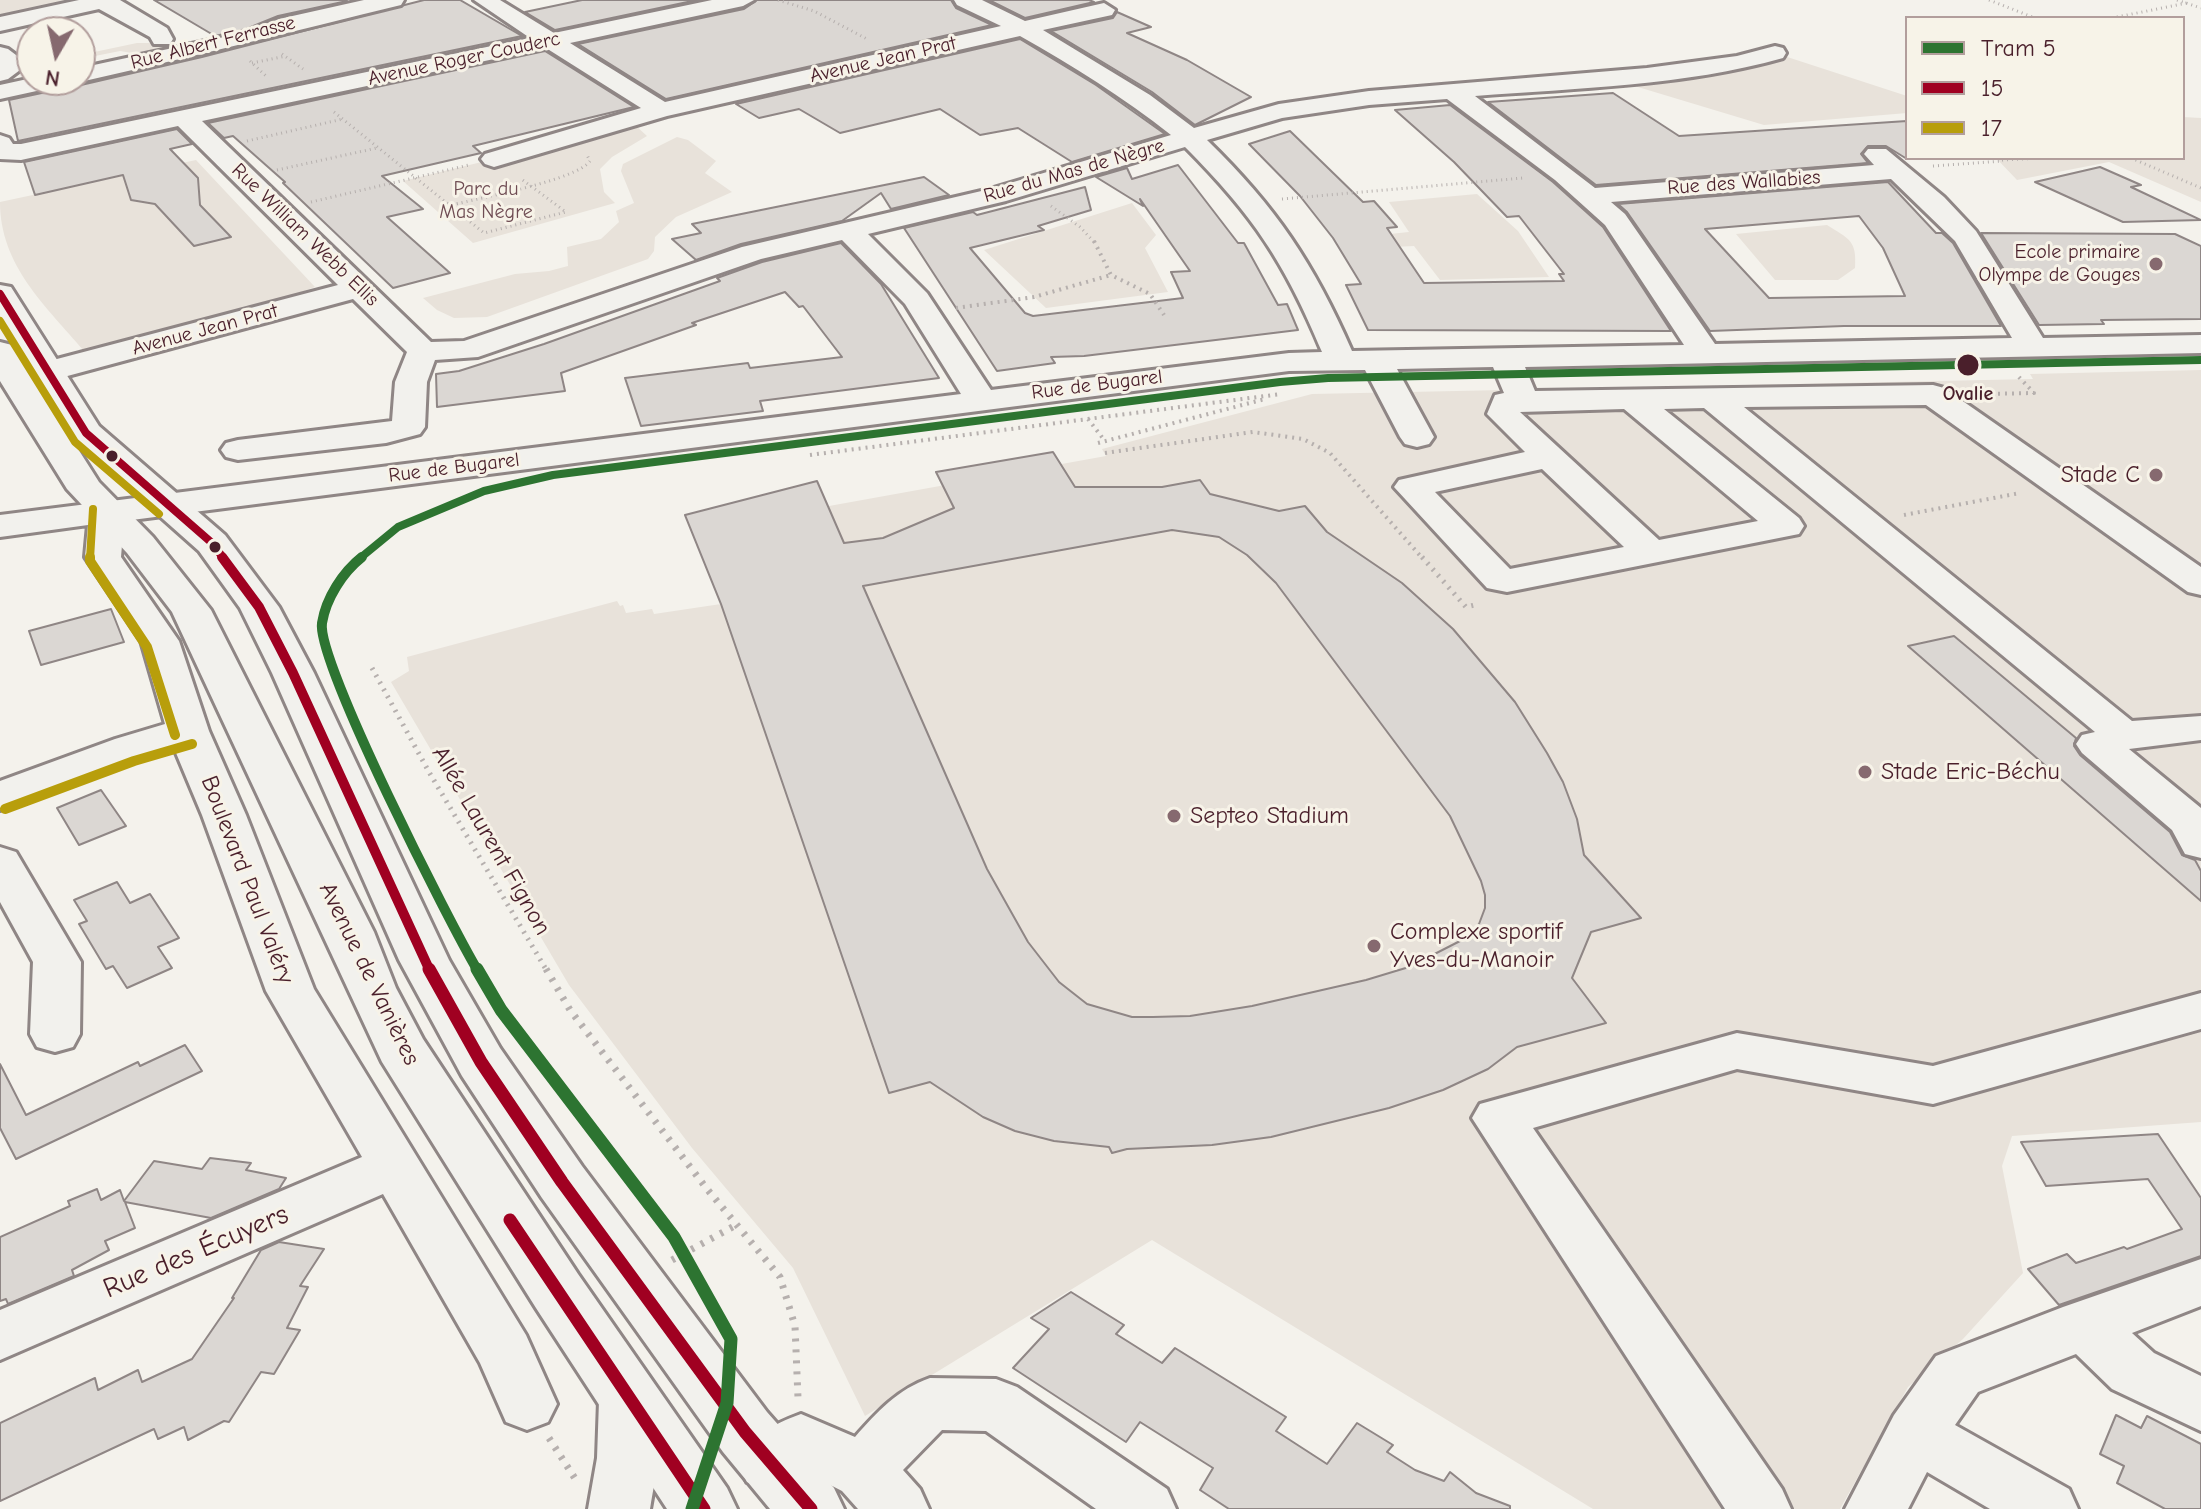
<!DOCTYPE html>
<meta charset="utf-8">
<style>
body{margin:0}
#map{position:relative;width:2201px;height:1509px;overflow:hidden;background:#f4f2ec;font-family:"Comic Neue",sans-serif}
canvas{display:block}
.legend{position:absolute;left:1905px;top:16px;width:280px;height:144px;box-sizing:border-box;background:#f7f3e8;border:2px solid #b29e9c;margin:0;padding:10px 14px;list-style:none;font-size:24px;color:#4a1f2b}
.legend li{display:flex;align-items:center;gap:16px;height:40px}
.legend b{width:40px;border:2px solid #b29e9c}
.north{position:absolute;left:16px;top:16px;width:80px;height:80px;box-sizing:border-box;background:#f7f3e8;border:2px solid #b29e9c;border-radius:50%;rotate:189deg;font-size:22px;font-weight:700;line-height:32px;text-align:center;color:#4a1f2b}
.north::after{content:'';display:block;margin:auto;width:28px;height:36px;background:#86696f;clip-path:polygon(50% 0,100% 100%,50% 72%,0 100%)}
</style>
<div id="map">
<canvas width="2201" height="1509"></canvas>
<ul class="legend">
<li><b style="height:10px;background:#2d7431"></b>Tram 5</li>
<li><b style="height:10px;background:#a00021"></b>15</li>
<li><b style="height:10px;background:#b89e0b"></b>17</li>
</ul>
<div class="north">N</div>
</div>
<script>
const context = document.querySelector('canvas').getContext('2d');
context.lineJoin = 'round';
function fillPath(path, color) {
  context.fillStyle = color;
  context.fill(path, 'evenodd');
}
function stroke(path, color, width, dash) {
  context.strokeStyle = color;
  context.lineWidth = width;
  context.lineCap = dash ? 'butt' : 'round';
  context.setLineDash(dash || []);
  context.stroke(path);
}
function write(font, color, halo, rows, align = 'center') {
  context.font = font + ' "Comic Neue",sans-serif';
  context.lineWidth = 6;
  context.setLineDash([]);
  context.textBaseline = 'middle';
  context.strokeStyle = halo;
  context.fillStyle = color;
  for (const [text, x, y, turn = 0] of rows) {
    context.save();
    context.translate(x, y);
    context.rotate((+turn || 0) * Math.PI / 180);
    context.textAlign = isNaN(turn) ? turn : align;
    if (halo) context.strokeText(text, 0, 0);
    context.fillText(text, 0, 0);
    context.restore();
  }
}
const green = new Path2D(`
 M0,0H65L68,2L0,16Z
 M137,43H158L171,49L150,56L120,51L80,59V55Z
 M1775,53L1907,96V113L1764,125L1618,81Z
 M2183,117L2201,118V202L2109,162L2017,180L1996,158H2183Z
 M635,125L647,136L612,157L600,169L604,192L615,203L473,243L403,181Z
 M677,137L688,140L716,161L705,173L732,192L676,217L655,237L654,251L648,259L487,317L454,318L437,310L423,298L515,274L549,271L568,266L567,247L601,239L619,222L616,211L634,203L621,171L623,164Z
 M196,160L315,287L280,300L84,351C46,306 0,266 0,202Z
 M1477,194L1518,231L1549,277L1440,280L1414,246L1351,249L1341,239L1409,232L1389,202Z
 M1132,203L1156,235L1145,248L1168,292L1046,308L984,250Z
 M1827,225C1849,239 1857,240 1855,268L1838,280H1775L1736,234Z
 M2201,370V1122L2012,1136L2002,1166L2023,1273L1963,1339L1908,1387L1840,1509H1593L1152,1240L865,1416L793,1268L692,1148L569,985L391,682L409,671L407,657L617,601L620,606L623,605L626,613L652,609L654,614L721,604L818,508L1106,456L1102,449L1312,394L2033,379L2030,374Z`);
const building = new Path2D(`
 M154,0H346L347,1L278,16L246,29L215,36Z
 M424,0H460L522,36L18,141L9,100L65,88L70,82L81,85L202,57Z
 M582,0H697L555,30L525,12Z
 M757,0H951L956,8L992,25L666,99L578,44L744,9Z
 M989,0H1089L1094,2L1025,18Z
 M1117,12L1151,27L1127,33L1187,60L1251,97L1195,125L1152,92L1051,31L1113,18Z
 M1020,39L1096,85L1165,134L1072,162L1018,128L980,135L940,109L840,133L799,109L759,118L736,104Z
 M545,51L634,107L473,146L481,153L382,176L423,209L387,217L450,273L393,288L283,183L285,182L233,136L224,138L208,123Z
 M1613,93L1679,136L1907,121V159L1886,146H1868L1861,154L1868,163L1596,185L1488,102Z
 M1450,105L1553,182L1603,227L1671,331L1368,330L1346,285L1361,284L1333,238L1300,196L1249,144L1290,131L1363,202L1374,201L1397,227L1387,228L1424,283L1564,281L1559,274H1564L1519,216L1507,217L1454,162L1395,110Z
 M177,129L192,144L170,149L198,178L200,205L231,237L194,246L155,204L131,200L123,175L35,195L24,162Z
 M1178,165L1238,243H1244L1278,305L1287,304L1298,330L1084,356L1051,357L1055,363L997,371L904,228L973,212L977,215L1085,187L1091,210L1038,226L1044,230L970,248L1025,313L1033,316L1183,298L1171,272L1190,271L1140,199L1143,206L1096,177L1127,168L1132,179Z
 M2100,167L2141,185L2131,187L2201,220L2123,222L2035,182Z
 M924,177L949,195L891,209L881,193L842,221L741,244L696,260L672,239L701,233L692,224Z
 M1888,182L1936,233H1942L1953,243L2001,326H1844L1710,331L1627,212L1618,204ZM1859,216L1883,248L1905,296L1769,298L1705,229Z
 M1981,233L2175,234L2201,246V319L2101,320L2104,324L2039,325Z
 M841,243L881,284L939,378L760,401L763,411L641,426L625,378L748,363L750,368L842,357L803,306L799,307L785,292L692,323L696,325L561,373L565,391L437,407L436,374L459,371L544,344L720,281L717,278L762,262Z
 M1053,452L1075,487H1162L1200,480L1210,494L1279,511L1305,506L1327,532L1402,583L1453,629L1515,702L1547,753L1563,782L1577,819L1584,855L1641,918L1591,932L1572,978L1606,1023L1517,1047L1488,1069L1443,1090L1389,1108L1271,1137L1212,1145L1127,1149L1112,1153L1109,1147L1054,1141L1015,1131L983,1117L930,1082L889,1093L721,604L685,515L817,481L844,543L883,538L954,508L936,472ZM1172,530L1219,537L1247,555L1276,583L1450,816L1481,881L1485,895V908L1479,924L1464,939L1409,967L1366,980L1252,1006L1190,1016L1153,1017H1132L1087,1004L1059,982L1028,942L987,869L863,586Z
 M111,609L124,642L41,665L29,631Z
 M1954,636L2076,738L2074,746L2080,755L2170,832L2182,855L2195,860L2201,871V901L1908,646Z
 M101,790L126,826L79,845L57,808Z
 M117,882L130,903L150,894L179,938L158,947L172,968L127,988L113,966L106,969L79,924L87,921L74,900Z
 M185,1045L202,1071L16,1159L0,1128V1064L26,1115L138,1062L140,1066Z
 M2158,1134L2201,1198V1256L2059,1305L2028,1269L2067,1254L2076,1263L2124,1247L2127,1249L2182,1229L2148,1179L2046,1186L2021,1142Z
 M210,1158L251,1163L246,1170L286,1178L279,1189L211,1218L125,1202L135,1228L105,1241L109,1250L72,1270L74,1276L8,1304L6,1299L0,1301V1237L70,1206L68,1201L97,1189L101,1200L120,1190L124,1201L154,1161L202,1169Z
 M279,1242L324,1249L300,1286L308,1287L287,1328L300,1330L274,1374L261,1372L229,1422L224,1421L188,1440L184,1427L158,1439L154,1429L0,1501V1423L95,1378L98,1390L138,1370L142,1382L192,1359L234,1298H232L261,1250Z
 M1071,1292L1124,1325L1116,1334L1162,1363L1175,1348L1286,1417L1276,1431L1327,1464L1357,1423L1393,1445L1387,1452L1415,1470L1444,1481L1450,1472L1476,1493L1510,1506V1509H1229L1200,1490L1213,1468L1140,1422L1126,1442L1013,1368L1049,1329L1031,1318Z
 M2116,1415L2141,1428L2147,1416L2201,1444V1509H2165L2117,1483L2124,1466L2100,1454Z`);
const pathFar3 = new Path2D(`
 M778,0L814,11L867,39
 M1989,0L2035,18
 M2177,0L2201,8
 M2112,18L2187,3
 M282,54L303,69
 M250,61L267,77
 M252,63L286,56
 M334,112L484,233L566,212L520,178
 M247,141L343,119
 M2131,158L2201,188
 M2002,160L2041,158
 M1933,166L2003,161
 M277,170L377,148
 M1282,199L1523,178
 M311,202L469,165
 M452,205C479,198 577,180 590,161L587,155
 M1051,206L1080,227L1095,243`);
const pathFar2 = new Path2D(`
 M1094,241L1111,275L1150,294L1164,315
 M956,308L1034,297L1111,275
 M1984,394L2034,393L2017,375
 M1088,419L1105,441
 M1098,443L1265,399
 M1105,453L1253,432L1303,439L1330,453L1423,559
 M810,455L1281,394
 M1904,515L2020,493`);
const pathFar1 = new Path2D(`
 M1422,557L1466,607L1479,604
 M372,668L429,772L547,971`);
const path = new Path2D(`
 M546,969L570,1010L707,1189L780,1277L795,1326L798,1398
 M672,1260L738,1224
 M549,1438L576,1480`);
const minor = new Path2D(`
 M79,0H120L167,28L173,39L170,44H154L150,37L99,9L0,31V17Z
 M364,0H404L401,5C294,31 188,58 80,82L72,80H80V68L247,32L279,19Z
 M474,0H500L554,33L712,0H754L743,6L570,43L665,102L1001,26L957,5L954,0H982L1025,21L1104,3L1115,10L1112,15L1043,30L1150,95L1194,128L1279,104L1369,91L1647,68L1737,56L1775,46L1783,48L1786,53L1783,58C1684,86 1577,88 1475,96L1595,188L1874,165L1864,154L1868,149H1886L1944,197L1976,231L2043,338L2201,335V353L1525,367L1535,391L1933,385L1944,388L2201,567V595L2188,592L1926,405L1744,407L2132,721L2201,716V740L2129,749L2201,808V858L2185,854L2172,830L2082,753L2076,744L2082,735L2095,732L1704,408L1664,409L1799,518L1804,526L1799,534L1507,592L1487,588L1394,487L1399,480L1525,452L1487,414L1495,395L1504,393L1493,367L1397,369L1434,437L1429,444L1417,447L1405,444L1400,437L1365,370L1289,371L124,521L121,557L179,641L209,731L246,815L314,989L526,1335L557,1404L548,1422L527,1430L506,1422L480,1363L383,1194L0,1360V1310L362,1157L266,991L202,815L174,748L0,810V781L115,739L165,724L141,641L85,557L88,525L0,537V515L961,394L905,304L842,240L761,259L478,357L435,360L427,382L425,427L420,434L386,443L238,460L226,457L221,450L226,443L238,440L392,421L395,382L407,352L353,299L60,378L49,380L38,378L33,371L38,364L338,285L178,126L21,160L0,159V135L9,138L13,144H21L530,38ZM1020,36C1073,66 1123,97 1171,135L990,189L742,247L464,341L431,342L202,121L546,48L641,108L485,154L481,159L485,164L494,167L667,116ZM1447,99L1555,180L1605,225L1684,345L1352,351C1314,264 1276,207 1207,140L1282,118L1369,105ZM1185,147C1253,215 1285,263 1322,352L1289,353L991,390L927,293L868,234L1006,201ZM1891,179L1955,241L2012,338L1715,344L1625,214L1611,202ZM1624,409L1758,521L1659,540L1520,412ZM1542,469L1624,547L1510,569L1435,492Z
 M0,47L8,49L28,64L8,79L0,81Z
 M32,78L68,80L64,85L0,99V85Z
 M0,847L16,852L81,962L80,1034L73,1047L55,1052L37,1047L30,1034L33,962L0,902Z
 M2201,993V1029L1933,1104L1737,1069L1533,1128L1782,1489L1791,1509H1725L1472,1118L1480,1104L1737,1033L1933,1066Z
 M2201,1259V1306L2132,1333L2154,1353L2201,1376V1431L2112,1389L2076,1354L1978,1392L1955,1425L2069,1489L2078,1509H1990L1927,1472L1908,1509H1845L1894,1415L1936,1356L2063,1307Z
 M629,1375L650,1383C668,1421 657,1468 650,1509H588L597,1458L599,1401L608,1383Z
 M930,1378L996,1379L1017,1387L1167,1489L1176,1509H1096L986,1431L942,1430L903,1470L920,1489L929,1509H858L842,1491L805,1472L791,1482L769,1491L747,1482L738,1463C752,1434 772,1425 801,1414L855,1437C877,1412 898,1389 930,1378Z`);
const major = new Path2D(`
 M0,285L11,287L99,426L225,535L279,607L314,673L449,960L500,1048L582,1166L767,1412L834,1488L844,1509H770L723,1452L542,1198L462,1076L399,960L272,673L240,608L199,551L74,440L0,320Z
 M0,342L12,345L99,482L153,537L211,610L374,932L396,988L423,1039L578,1274L727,1488L737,1509H667L536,1308L382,1062L172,612L127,553L67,489L0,381Z`);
const bus1Far2 = new Path2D(`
 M0,294L86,433L212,543L224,559`);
const bus1Far1 = new Path2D(`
 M222,557L259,607L293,673L430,971`);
const bus1 = new Path2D(`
 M429,969L481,1062L562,1182L745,1432L811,1509
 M510,1220L704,1509`);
const bus2Far1 = new Path2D(`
 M0,321L75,442L159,514
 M90,559L93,509`);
const bus2 = new Path2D(`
 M90,557V561L147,647L175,735
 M5,809L134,761L192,744`);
const tram1Far2 = new Path2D(`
 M359,559L398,527L484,491L553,475L1280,382L1328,378L2201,360`);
const tram1Far1 = new Path2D(`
 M362,557C343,572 326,598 322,623C316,661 451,926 478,971`);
const tram1 = new Path2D(`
 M477,969L501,1010L674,1237L731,1339L727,1403L692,1509`);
const markers = [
 [2156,264,8,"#86696f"],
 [1968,365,12,"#4a1f2b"],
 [112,456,7,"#4a1f2b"],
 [2156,475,8,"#86696f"],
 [215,547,7,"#4a1f2b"],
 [1865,772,8,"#86696f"],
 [1174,816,8,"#86696f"],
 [1374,946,8,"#86696f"]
];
const farStreetnames = [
 ["Rue Albert Ferrasse",213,43,-14],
 ["Avenue Roger Couderc",464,59,-12],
 ["Avenue Jean Prat",883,60,-13],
 ["Rue du Mas de Nègre",1074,171,-16],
 ["Rue des Wallabies",1744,183,-4],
 ["Rue William Webb Ellis",305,235,44],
 ["Avenue Jean Prat",205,330,-15],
 ["Rue de Bugarel",1097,385,-7],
 ["Rue de Bugarel",454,468,-7]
];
const farParknames = [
 ["Parc du",486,189],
 ["Mas Nègre",486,212]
];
const farPoinames = [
 ["Ecole primaire",2140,252],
 ["Olympe de Gouges",2140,275]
];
const farStopnames = [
 ["Ovalie",1968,394]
];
const poiNames = [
 ["Stade C",2140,475,"right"],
 ["Stade Eric-Béchu",1881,772],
 ["Septeo Stadium",1190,816],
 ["Complexe sportif",1390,932],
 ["Yves-du-Manoir",1390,960]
];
const streetNames = [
 ["Allée Laurent Fignon",491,841,60],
 ["Boulevard Paul Valéry",247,880,69],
 ["Avenue de Vanières",369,974,64]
];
const nearStreetnames = [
 ["Rue des Écuyers",196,1252,-23]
];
fillPath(green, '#e8e2da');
fillPath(building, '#dbd7d3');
stroke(building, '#8f8685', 2);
stroke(minor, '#8f8685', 6);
stroke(major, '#8f8685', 6);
stroke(pathFar3, '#b6b0ae', 3, [1, 4]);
stroke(pathFar2, '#b6b0ae', 4, [2, 5]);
stroke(pathFar1, '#b6b0ae', 5, [2, 6]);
stroke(path, '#b6b0ae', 7, [3, 8]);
fillPath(minor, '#f2f1ed');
fillPath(major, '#f2f1ed');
stroke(bus1Far2, '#a00021', 8);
stroke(bus1Far1, '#a00021', 10);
stroke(bus1, '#a00021', 13);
stroke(bus2Far1, '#b89e0b', 8);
stroke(bus2, '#b89e0b', 10);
stroke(tram1Far2, '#2d7431', 8);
stroke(tram1Far1, '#2d7431', 10);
stroke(tram1, '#2d7431', 13);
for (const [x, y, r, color] of markers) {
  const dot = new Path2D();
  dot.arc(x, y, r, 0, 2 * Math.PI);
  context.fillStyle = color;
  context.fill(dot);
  stroke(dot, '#f7f3e8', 3);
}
write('20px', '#4a1f2b', '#f7f3e8', farStreetnames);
write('20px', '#6f4c53', '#f7f3e8', farParknames);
write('20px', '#4a1f2b', '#f7f3e8', farPoinames, 'right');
write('bold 20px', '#4a1f2b', '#f7f3e8', farStopnames);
write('24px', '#4a1f2b', '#f7f3e8', poiNames, 'left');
write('24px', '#4a1f2b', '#f7f3e8', streetNames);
write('28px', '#4a1f2b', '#f7f3e8', nearStreetnames);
</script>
